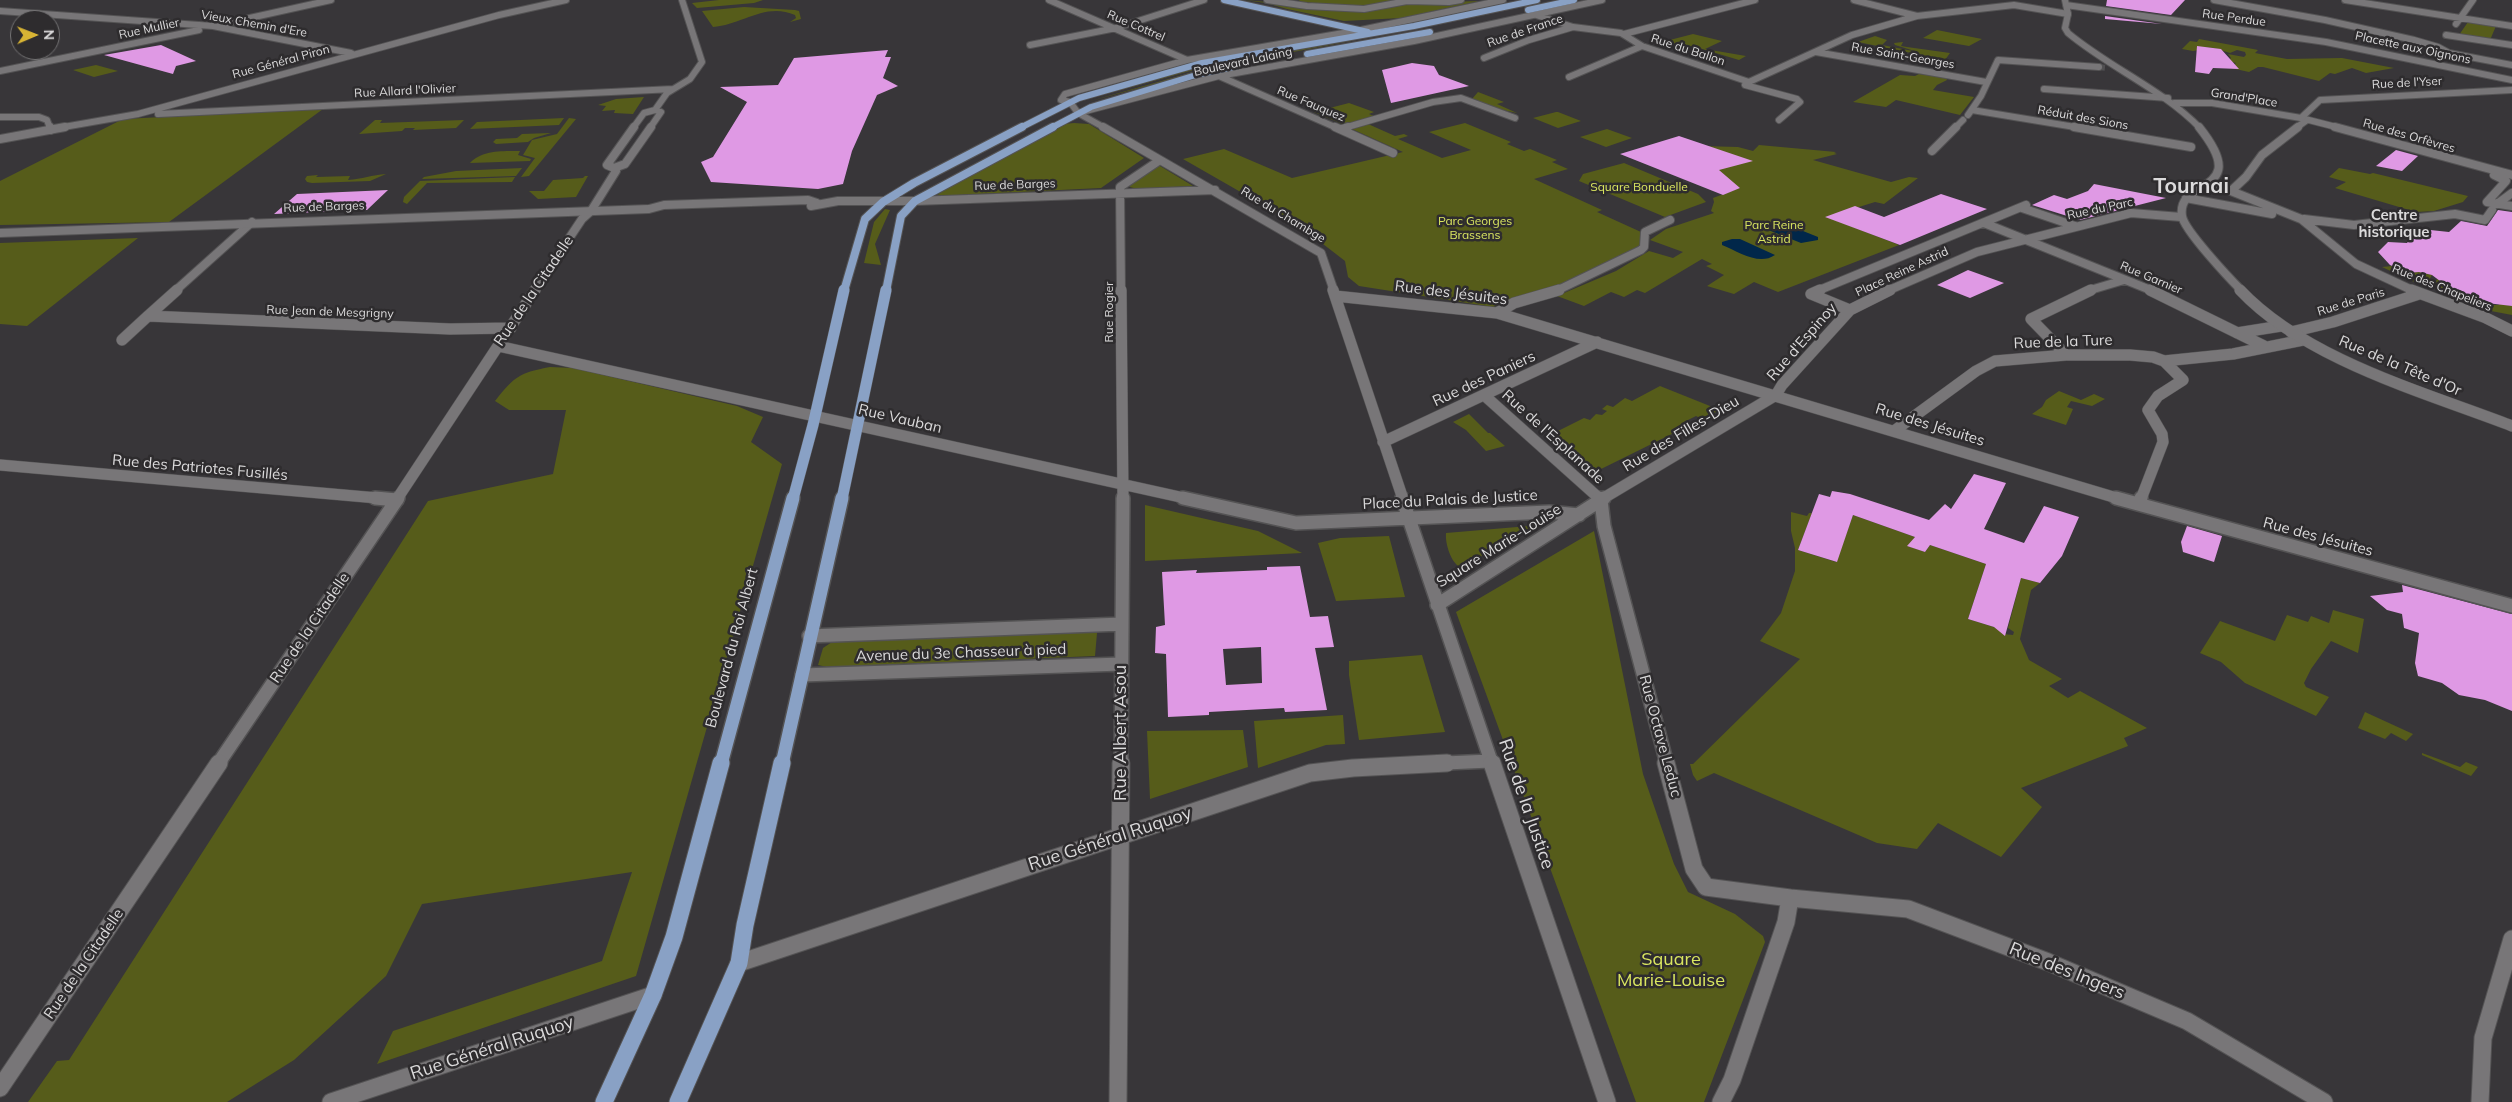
<!DOCTYPE html>
<meta charset="utf-8">
<style>
body{margin:0}
#map{position:relative;width:2512px;height:1102px;overflow:hidden;background:#383639;font-family:Mulish,sans-serif}
canvas{display:block}
.north{position:absolute;left:10px;top:10px;width:50px;height:50px;box-sizing:border-box;background:#2e2c2e;border:1px solid #737273;border-radius:50%;rotate:89deg;font-size:14px;font-weight:700;line-height:20px;text-align:center;color:#dbdadb}
.north::after{content:'';display:block;margin:auto;width:18px;height:22px;background:#d8b434;clip-path:polygon(50% 0,100% 100%,50% 72%,0 100%)}
</style>
<div id="map">
<canvas width="2512" height="1102"></canvas>
<div class="north">N</div>
</div>
<script>
const context = document.querySelector('canvas').getContext('2d');
context.lineJoin = 'round';
function fillPath(path, color) {
  context.fillStyle = color;
  context.fill(path, 'evenodd');
}
function stroke(path, color, width, dash) {
  context.strokeStyle = color;
  context.lineWidth = width;
  context.lineCap = dash ? 'butt' : 'round';
  context.setLineDash(dash || []);
  context.stroke(path);
}
function write(font, color, halo, rows, align = 'center') {
  context.font = font + ' Mulish,sans-serif';
  context.lineWidth = 5;
  context.setLineDash([]);
  context.textBaseline = 'middle';
  context.strokeStyle = halo;
  context.fillStyle = color;
  for (const [text, x, y, turn = 0] of rows) {
    context.save();
    context.translate(x, y);
    context.rotate((+turn || 0) * Math.PI / 180);
    context.textAlign = isNaN(turn) ? turn : align;
    if (halo) context.strokeText(text, 0, 0);
    context.fillText(text, 0, 0);
    context.restore();
  }
}
const green = new Path2D(`
 M719,0H763L754,3L697,8L692,3Z
 M1244,0L1359,10L1408,3L1480,1L1401,18L1344,21L1287,9L1266,3Z
 M1300,0H1404L1369,7L1297,2Z
 M744,7L795,10L799,11L801,19L790,22L796,18L795,15C765,2 742,25 713,27L702,11Z
 M2468,22L2496,26L2490,40L2459,35Z
 M1937,30L1982,39L1969,46L1923,38Z
 M1693,34L1722,41L1705,49L1746,56L1739,60L1692,46L1681,48L1662,42Z
 M1875,36L1887,40L1882,45L1918,52L1895,45L1894,43L1903,42L1901,46L1907,47L1950,53L1945,60L1858,42Z
 M2199,39L2253,49L2258,50L2255,53L2287,59L2342,58L2394,68L2366,73L2352,68L2335,74L2330,73L2319,81L2263,67H2258L2249,72L2231,68L2236,63L2228,61L2231,58L2228,54L2244,57L2246,55L2245,52L2237,50L2230,53L2214,48L2197,47L2199,50L2193,51L2182,49L2190,41L2197,42Z
 M1357,40L1229,64L1087,102L1211,67L1201,68L1084,100L1200,66Z
 M96,65L118,71L94,77L73,70Z
 M1919,74L1946,77L1947,80L1937,85L1933,90L1974,97L1960,115L1896,100L1886,107L1853,102L1900,75L1915,76Z
 M1478,92L1504,102L1497,104L1517,113L1498,109L1472,99Z
 M644,97L633,114L614,113L615,110L602,111L606,106L598,105L616,99Z
 M1349,103L1374,112L1369,114L1376,117L1345,125L1314,112Z
 M323,109L169,222L0,225V181L123,119Z
 M1556,112H1558L1581,121L1558,128L1533,118Z
 M564,118L559,125L470,129L477,122Z
 M569,118L576,119L529,176L521,177L535,158L523,155L532,140L557,134Z
 M375,120H382L380,123L464,120L456,128L413,130L415,128H405L402,131L359,134Z
 M1074,123L1089,124L1144,158L1101,188L937,196L941,191L1064,124Z
 M1465,123L1511,142L1507,144L1524,151L1530,149L1557,160L1552,162L1568,169L1534,179L1602,210L1597,212L1641,232L1644,244L1561,287L1510,300L1493,307L1359,286L1348,277L1345,261L1323,244L1265,206L1183,159L1224,149L1292,178L1403,152L1352,129L1368,124L1395,136L1404,134L1408,136L1398,139L1442,158L1471,150L1429,132Z
 M1607,129L1632,138L1606,147L1580,137Z
 M551,133L534,138L528,142L496,144L493,142L496,139L517,138L522,134Z
 M1759,145L1836,152L1834,153L1837,154L1813,160L1891,182L1909,177L1918,178L1884,204L1875,202L1827,217L1899,245L1778,292L1754,282L1734,294L1707,286L1724,275L1706,266L1712,264L1702,259L1645,293L1637,290L1624,297L1611,292L1584,306L1557,296L1616,271L1649,251L1673,258L1683,252L1650,240L1666,229L1714,213L1711,211L1714,202L1713,198L1740,188L1723,180L1701,146L1738,147L1753,151Z
 M520,151L518,155L531,159L530,161L470,163C482,150 502,151 520,151Z
 M1624,163L1698,194L1706,202L1665,217L1579,181L1583,174Z
 M1156,166H1160L1193,186L1137,189L1130,187L1129,185Z
 M522,168L516,176L422,179L424,177L456,171Z
 M2339,168L2370,174L2373,173L2468,196L2463,202L2434,211L2416,212L2335,188L2346,182L2329,177Z
 M386,174L370,181L312,183L307,182L305,179L307,176L318,175L316,177L350,176L348,180C362,179 372,175 386,174Z
 M585,176H588L576,197L538,199L529,191H544L553,180L583,178Z
 M515,177L512,182L427,183L407,204L403,202L404,197L420,181Z
 M885,209L890,210L875,244L881,265L864,263L874,222Z
 M138,238L27,326L0,324V243Z
 M2392,266L2407,273L2419,272L2432,275L2425,287L2382,267Z
 M2437,279L2448,287H2454L2452,290L2470,296L2468,297C2478,303 2487,305 2499,305L2498,303L2512,306V315L2491,311L2438,292L2434,286Z
 M550,367L573,368L737,406L763,417L751,442L782,464L636,976L377,1064L393,1031L602,961L632,872L422,904L386,976L294,1060L227,1102H28L57,1061L69,1060L428,501L553,474L566,410H509L495,401C515,376 519,373 550,367Z
 M1660,386L1720,410L1702,419L1696,416L1686,421L1692,424L1593,473L1550,435L1584,418L1590,420L1596,414L1602,415L1607,411L1602,409L1607,405L1613,407L1625,398L1632,401Z
 M2059,391L2081,400L2094,394L2105,399L2092,406L2071,401L2067,407L2073,409L2066,425L2032,414L2042,407L2046,400Z
 M1469,414L1488,433H1490L1505,446L1486,451L1466,430L1453,422Z
 M1145,505L1258,531L1302,553L1145,561Z
 M1791,512L1807,516L1809,513H1812L1798,550L1836,562L1853,515L1915,537L1908,546L1925,552L1930,545L1986,564L1968,619L2000,629L2003,634L2013,635L2014,632L2008,628L2021,578L2040,583L2031,590L2020,639L2029,660L2062,679L2049,686L2068,698L2080,691L2147,728L2124,738L2128,746L2021,788L2042,807L2001,857L1938,823L1917,849L1877,843L1714,773L1697,781L1693,775L1690,764H1693L1800,659L1760,641L1781,613L1795,571V548L1791,531Z
 M1529,526L1530,528L1461,568C1451,563 1445,544 1446,533Z
 M1594,531L1643,774L1674,864L1688,892L1735,914L1763,936L1765,942L1704,1102H1636L1456,612Z
 M1389,536L1405,597L1336,601L1318,543L1340,538Z
 M2333,610L2364,619L2358,653L2331,641L2311,669L2304,683L2306,687L2329,697L2316,716L2245,683L2221,662L2200,653L2220,621L2275,641L2287,615L2308,622L2311,616L2329,623Z
 M1086,631L1097,633L1095,656L827,667L818,665L823,648L832,642Z
 M1422,655L1445,732L1359,740L1349,675V661Z
 M2365,712L2413,734L2406,741L2391,733L2385,739L2358,728Z
 M1343,715L1345,744L1326,745L1258,768L1254,721Z
 M1243,730L1248,767L1150,799L1147,731Z
 M2422,753L2460,767L2466,762L2478,767L2471,776L2422,755Z`);
const water = new Path2D(`
 M1776,223H1783L1818,237V240L1801,243L1766,229V226Z
 M1732,239H1740L1775,255C1759,266 1739,252 1722,245V242Z`);
const building = new Path2D(`
 M2107,0H2185L2171,15L2106,6Z
 M2105,16L2162,24L2105,19Z
 M161,45L196,61L176,66L173,74L104,55Z
 M2197,46L2221,49L2239,69L2213,68L2209,74L2195,72Z
 M888,50L885,57H891L883,78L898,86L877,95L852,151L843,184L818,189L711,182L701,162L713,157L747,102L720,87L778,85L794,58Z
 M1412,63L1434,66L1439,75L1469,86L1391,103L1382,70Z
 M1679,136L1753,161L1719,170L1740,188L1723,195L1620,154Z
 M2396,150L2418,156L2402,171L2376,166Z
 M2094,184L2166,198L2080,220L2032,205L2054,195L2067,199L2088,191Z
 M388,190L367,210L274,214L297,194Z
 M1941,194L1987,209L1900,245L1825,217L1855,206L1884,217Z
 M2498,210L2512,212V306L2478,302L2452,290L2432,275L2419,272L2407,273L2390,265L2378,252L2388,242L2407,243L2417,230L2421,229L2449,232L2461,221L2487,226Z
 M1968,270L2004,283L1970,298L1937,285Z
 M1974,474L2006,483L1984,529L2024,543L2044,506L2079,517L2062,556L2040,583L2021,578L2005,636L1994,627L1968,619L1986,564L1930,545L1925,552L1907,546L1915,537L1853,515L1837,562L1798,550L1819,494L1830,497L1832,491L1850,494L1929,520L1945,504L1951,509Z
 M2187,526L2222,536L2214,562L2183,552L2181,542Z
 M1300,566L1310,617L1328,616L1334,647L1315,648L1327,710L1285,712L1284,708L1209,712V715L1168,717L1166,654L1155,653L1156,627L1165,625L1162,572L1197,570L1196,573L1267,570V567ZM1261,647L1262,683L1226,685L1223,649Z
 M2402,585L2512,614V711L2485,700L2459,695L2442,683L2418,676L2415,663L2419,633L2404,628L2402,614L2387,610L2370,596L2403,592Z`);
const streetTunnel = new Path2D(`
 M2099,67L2108,68`);
const streetFar4 = new Path2D(`
 M1049,0L1187,60
 M1267,0L1307,6L1364,9L1407,1L1449,2L1461,0
 M1854,0L1917,16
 M2214,0L2325,20L2414,40L2438,47L2449,53L2512,65
 M2345,0L2512,26
 M0,11L213,26L351,53
 M1536,15L1573,27L1621,33L1642,46L1749,82
 M2456,24L2473,0
 M218,25L331,0
 M1624,34L1755,0
 M2446,35L2512,45
 M1030,45L1116,28L1204,0
 M1816,52L1986,82
 M1484,58L1529,40L1573,27
 M0,71L199,30
 M1219,76L1337,128
 M1569,77L1642,46
 M1749,82L1852,35L1917,16L2014,5L2068,14
 M1749,82L1745,85L1797,99L1800,102L1779,120
 M2044,89L2168,98
 M655,110L667,93L690,79L702,62L682,0
 M1972,110L2081,128
 M1078,113L1219,76L1414,41L1602,0
 M158,114L673,89
 M1968,115L1981,96L1998,60L2099,67
 M0,117H39L47,120L50,128
 M2301,118L2340,128
 M58,128L138,114L499,15L566,0
 M633,128L644,113L655,110
 M650,128L661,112L655,110
 M1105,128L1078,113L1070,102L1061,100L1065,94L1187,60L1361,30L1503,0
 M1344,128L1433,102L1461,98L1515,118
 M1955,128L1963,120
 M2296,128L2307,120`);
const streetFar3 = new Path2D(`
 M50,127L51,130
 M634,127L607,165L614,168L625,164L651,127
 M1103,127L1321,253L1334,291
 M1335,127L1393,153
 M2074,127L2191,147
 M2335,127L2512,175
 M1342,129L1348,127
 M0,139L65,127
 M1932,151L1956,127
 M2494,175L2506,181L2487,202L2512,206
 M2206,184L2231,191L2301,219L2356,264L2414,291
 M2231,191L2246,177L2262,155L2298,127
 M2186,198L2272,214
 M915,201L1215,190
 M2497,204L2512,193
 M2022,208L2075,226
 M2304,219L2354,225L2455,214L2485,220L2492,210
 M1984,223L2153,291
 M175,291L252,222
 M534,291L582,219L591,211L616,171L614,168
 M1121,291L1120,187L1160,160
 M1556,291L1641,250L1644,247L1645,232L1670,220
 M1817,291L2026,205
 M1887,291L1977,252L2131,213L2181,217
 M2087,291L2124,280`);
const streetFar2 = new Path2D(`
 M177,290L148,316L450,329L511,328
 M1121,290L1123,499
 M1333,290L1403,499
 M1820,290L1811,294L1850,310
 M2150,290L2264,346
 M2411,290L2484,317L2512,331
 M1335,296L1497,313L2120,499
 M1497,313L1514,303L1559,290
 M2291,332L2333,322L2419,294
 M2237,333L2281,326
 M122,340L148,316
 M498,346L1189,499
 M2066,355L2031,319L2091,290
 M1776,395L1782,385L1850,310L1890,290
 M1485,396L1600,499
 M1894,431L1976,371L1995,361L2066,355H2130L2153,357L2164,361L2233,354L2303,340
 M1383,442L1597,342
 M0,465L389,499
 M397,499L535,290
 M1602,499L1776,395
 M2141,499L2163,442L2162,434L2148,410L2158,396L2183,380L2164,361`);
const streetFar1 = new Path2D(`
 M375,498L397,500
 M1183,498L1296,523L1549,512L1579,515
 M1402,498L1492,764
 M1599,498L1601,500
 M2116,498L2512,606
 M1601,500L1604,526L1667,764
 M2139,504L2141,498
 M1437,605L1604,498
 M809,636L1122,624
 M802,675L1121,664
 M218,764L398,498
 M1121,764L1123,498
 M1423,764L1490,761`);
const street = new Path2D(`
 M1492,763L1607,1102
 M1666,763L1694,869L1706,887L1790,898L1908,909L2048,962L2187,1021L2324,1102
 M739,963L1310,773L1353,768L1447,763
 M0,1088L219,763
 M331,1102L653,995
 M1118,1102L1121,763
 M1721,1102L1732,1080L1786,922L1790,898`);
const secondaryFar3 = new Path2D(`
 M2065,0L2068,14L2065,28L2068,33C2110,68 2162,89 2200,128
 M2066,5L2326,42L2512,80
 M2174,103H2212L2301,118L2320,100L2512,90`);
const secondaryFar2 = new Path2D(`
 M2199,127C2254,196 2176,176 2182,216C2184,230 2230,279 2242,291
 M811,206L838,201H915
 M0,233L649,209L664,205L808,200L817,203`);
const secondaryFar1 = new Path2D(`
 M2240,290C2306,360 2424,392 2512,426`);
const secondary = new Path2D(`
 M2480,1102L2483,1038L2512,939`);
const primaryFar4 = new Path2D(`
 M1224,0L1368,32
 M1528,10L1574,0
 M1307,54L1430,32
 M1020,128L1079,98L1202,63L1414,26L1537,0
 M1051,128L1091,107L1196,75L1238,66`);
const primaryFar3 = new Path2D(`
 M844,291L865,219L883,202L914,183L1022,127
 M886,291L901,216L915,201L1053,127`);
const primaryFar2 = new Path2D(`
 M793,499L813,425L844,290
 M842,499L886,290`);
const primaryFar1 = new Path2D(`
 M721,764L793,498
 M782,764L842,498`);
const primary = new Path2D(`
 M604,1102L653,995L674,937L721,763
 M678,1102L739,963L745,925L782,763`);
const farStreetnames = [
 ["Rue Perdue",2234,18,8],
 ["Vieux Chemin d'Ere",254,24,10],
 ["Rue Cottrel",1136,26,23],
 ["Rue Mullier",149,29,-12],
 ["Rue de France",1525,31,-19],
 ["Placette aux Oignons",2413,48,12],
 ["Rue du Ballon",1688,50,18],
 ["Rue Saint-Georges",1903,56,10],
 ["Rue Général Piron",281,62,-15],
 ["Boulevard Lalaing",1243,62,-12],
 ["Rue de l'Yser",2407,83,-3],
 ["Rue Allard l'Olivier",405,91,-3],
 ["Grand'Place",2244,98,9],
 ["Rue Fauquez",1311,104,23],
 ["Réduit des Sions",2083,118,10],
 ["Rue des Orfèvres",2409,136,16],
 ["Rue de Barges",1015,185,-2],
 ["Rue de Barges",324,207,-2],
 ["Rue du Parc",2100,209,-12],
 ["Rue du Chambge",1283,215,31],
 ["Place Reine Astrid",1902,272,-25],
 ["Rue Garnier",2151,278,23],
 ["Rue des Chapeliers",2442,288,22],
 ["Rue de Paris",2351,302,-17],
 ["Rue Jean de Mesgrigny",330,312,2],
 ["Rue Rogier",1109,312,-90]
];
const farParknames = [
 ["Square Bonduelle",1639,187],
 ["Parc Georges",1475,221],
 ["Brassens",1475,235],
 ["Parc Reine",1774,225],
 ["Astrid",1774,239]
];
const farQuarternames = [
 ["Centre",2394,215],
 ["historique",2394,232]
];
const streetNames = [
 ["Rue de la Citadelle",534,291,-56],
 ["Rue des Jésuites",1451,293,7],
 ["Rue d'Espinoy",1802,342,-49],
 ["Rue de la Ture",2063,342,-2],
 ["Rue de la Tête d'Or",2400,366,23],
 ["Rue des Paniers",1484,379,-25],
 ["Rue Vauban",900,419,13],
 ["Rue des Jésuites",1930,425,17],
 ["Rue des Filles-Dieu",1681,434,-31],
 ["Rue de l'Esplanade",1553,437,42],
 ["Rue des Patriotes Fusillés",200,468,5],
 ["Place du Palais de Justice",1450,500,-3],
 ["Rue des Jésuites",2318,537,15],
 ["Square Marie-Louise",1499,546,-32],
 ["Rue de la Citadelle",310,628,-56],
 ["Boulevard du Roi Albert",732,648,-75],
 ["Avenue du 3e Chasseur à pied",961,653,-2],
 ["Rue Octave Leduc",1660,736,75],
 ["Rue de la Citadelle",84,964,-56]
];
const nearStreetnames = [
 ["Rue Albert Asou",1121,733,-90],
 ["Rue de la Justice",1526,804,71],
 ["Rue Général Ruquoy",1110,839,-18],
 ["Rue des Ingers",2067,971,22],
 ["Rue Général Ruquoy",492,1048,-18]
];
const nearParknames = [
 ["Square",1671,960],
 ["Marie-Louise",1671,981]
];
const farTownnames = [
 ["Tournai",2191,187]
];
fillPath(green, '#565c1a');
fillPath(water, '#01274a');
fillPath(building, '#df99e4');
stroke(streetTunnel, '#504f51', 6, [6, 3]);
stroke(streetFar4, '#545354', 8);
stroke(streetFar3, '#545354', 10);
stroke(streetFar2, '#545354', 12);
stroke(streetFar1, '#545354', 16);
stroke(street, '#545354', 19);
stroke(secondaryFar3, '#545354', 8);
stroke(secondaryFar2, '#545354', 10);
stroke(secondaryFar1, '#545354', 12);
stroke(secondary, '#545354', 19);
stroke(primaryFar4, '#545354', 8);
stroke(primaryFar3, '#545354', 10);
stroke(primaryFar2, '#545354', 12);
stroke(primaryFar1, '#545354', 16);
stroke(primary, '#545354', 19);
stroke(streetFar4, '#787678', 6);
stroke(streetFar3, '#787678', 8);
stroke(streetFar2, '#787678', 11);
stroke(streetFar1, '#787678', 13);
stroke(street, '#787678', 17);
stroke(secondaryFar3, '#787678', 6);
stroke(secondaryFar2, '#787678', 8);
stroke(secondaryFar1, '#787678', 11);
stroke(secondary, '#787678', 17);
stroke(primaryFar4, '#89a1c5', 6);
stroke(primaryFar3, '#89a1c5', 8);
stroke(primaryFar2, '#89a1c5', 11);
stroke(primaryFar1, '#89a1c5', 13);
stroke(primary, '#89a1c5', 17);
write('12px', '#dbdadb', '#2e2c2e', farStreetnames);
write('12px', '#dae660', '#2e2c2e', farParknames);
write('bold 15px', '#dbdadb', '#2e2c2e', farQuarternames);
write('15px', '#dbdadb', '#2e2c2e', streetNames);
write('18px', '#dbdadb', '#2e2c2e', nearStreetnames);
write('18px', '#dae660', '#2e2c2e', nearParknames);
write('bold 21px', '#dbdadb', '#2e2c2e', farTownnames);
</script>
